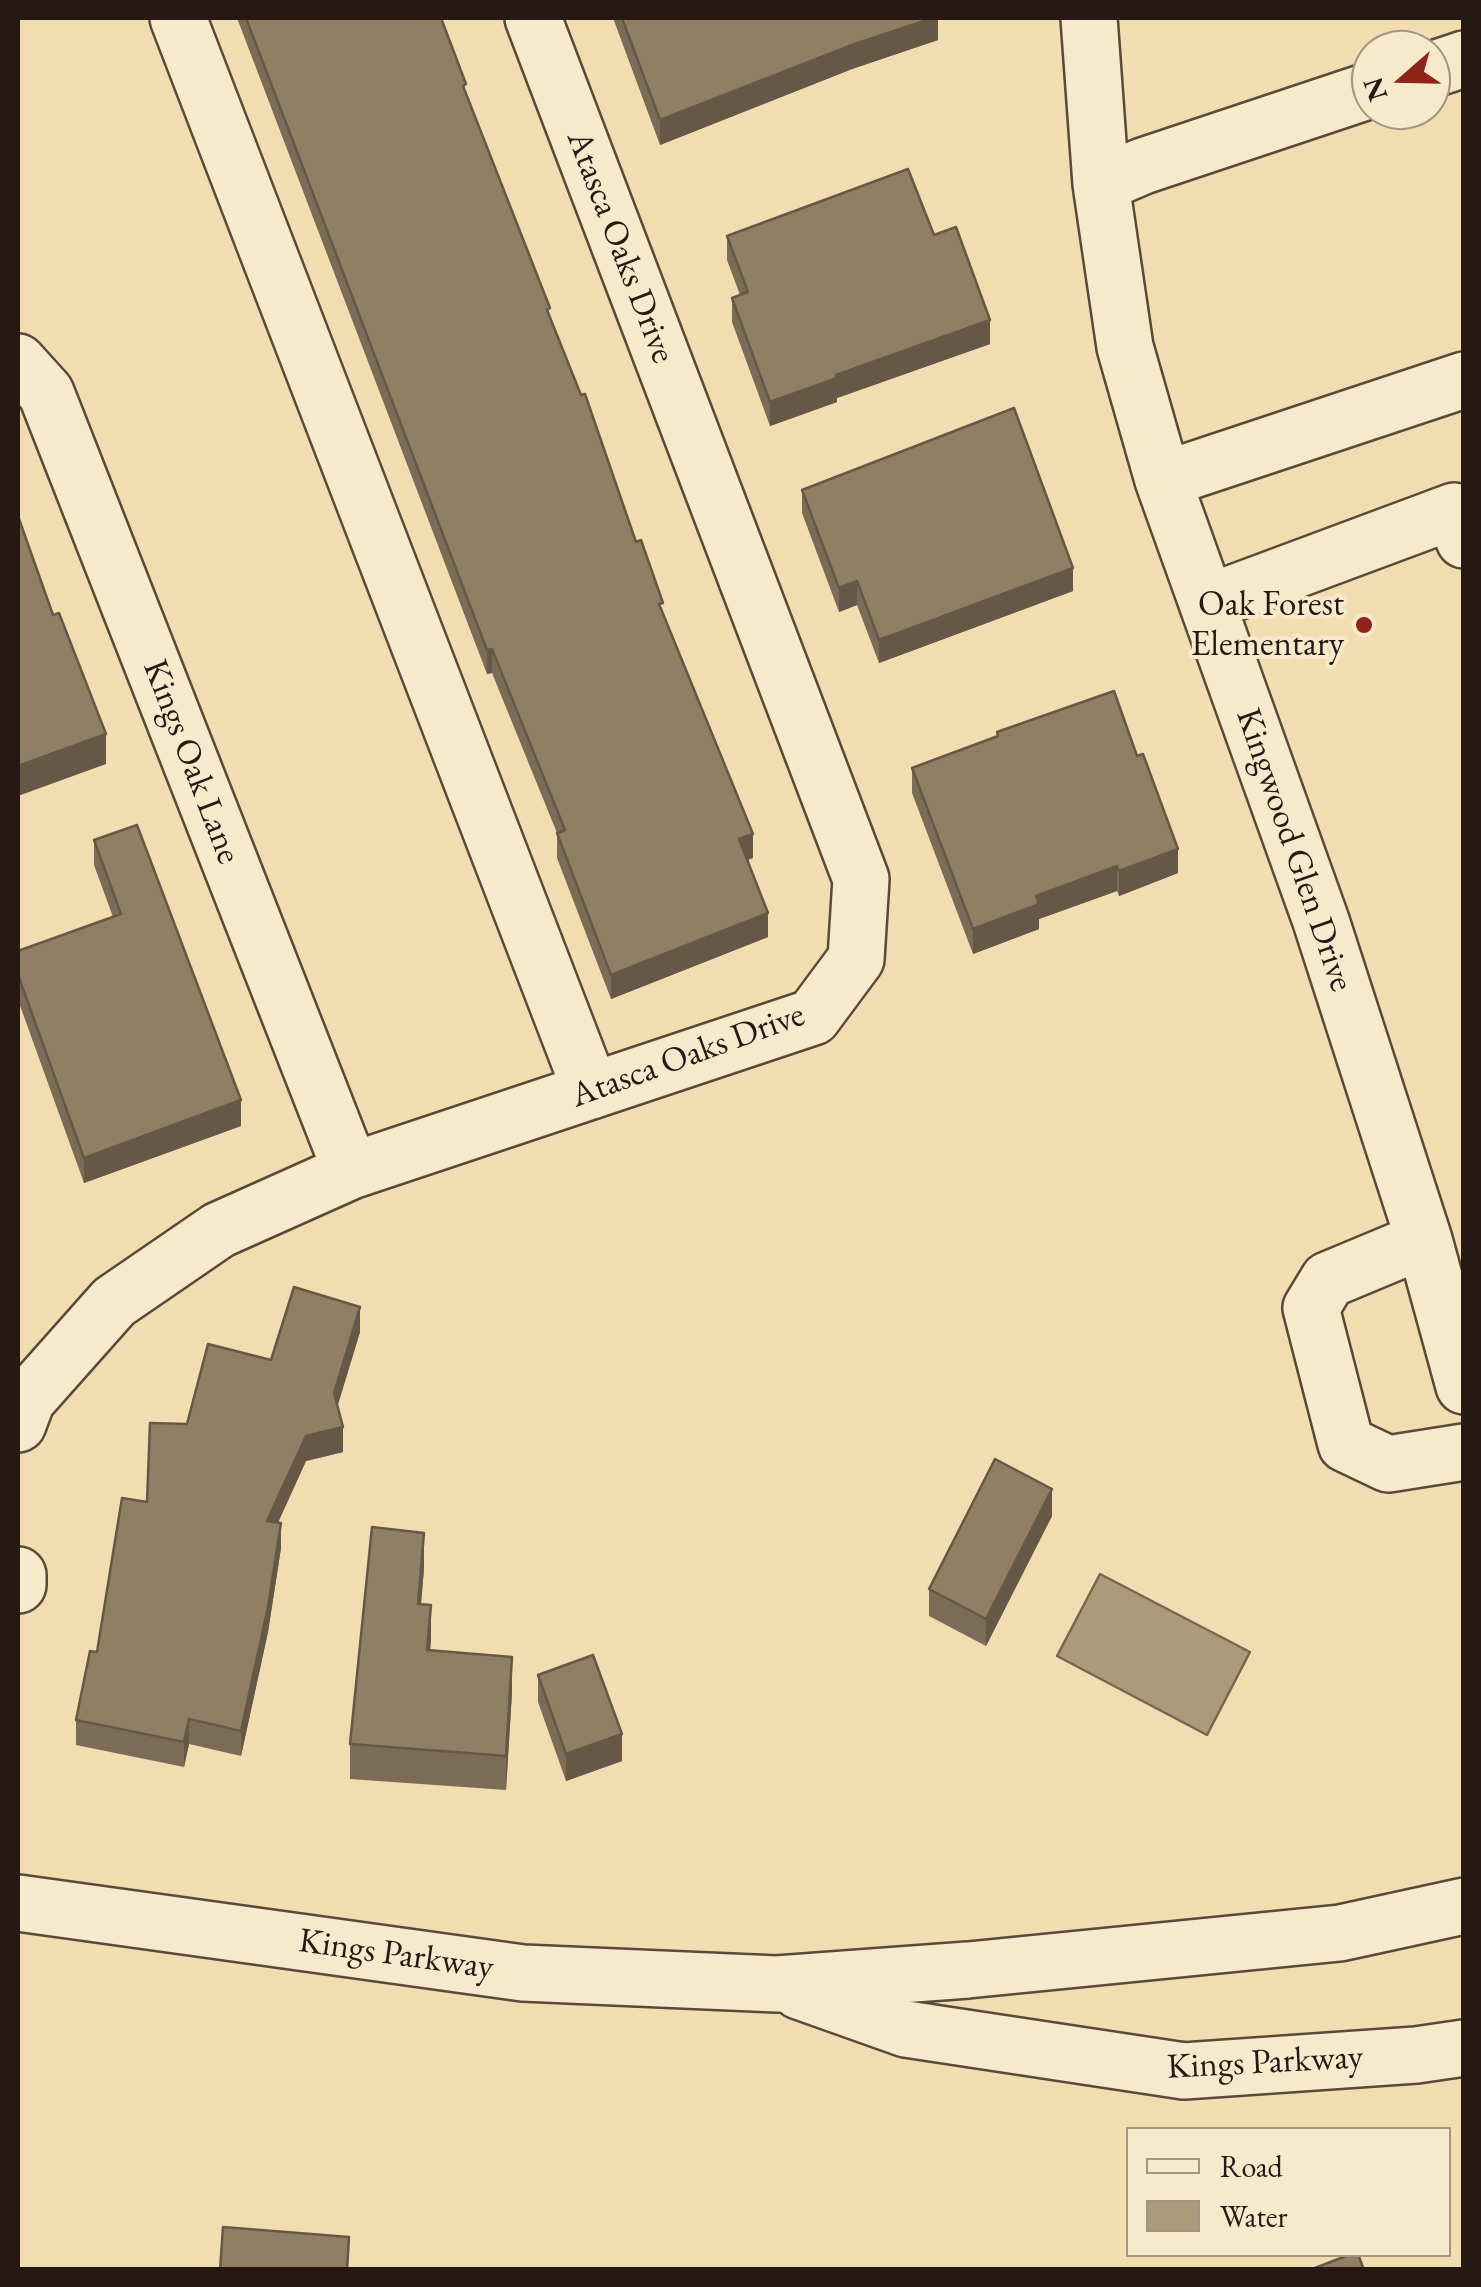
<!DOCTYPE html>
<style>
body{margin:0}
#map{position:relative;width:1481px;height:2287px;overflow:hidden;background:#f2ddb0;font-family:"EB Garamond",serif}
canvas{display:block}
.frame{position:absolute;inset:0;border:20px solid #261813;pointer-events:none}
.legend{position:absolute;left:1126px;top:2127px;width:325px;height:130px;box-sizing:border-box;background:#f7e9cc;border:2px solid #a39582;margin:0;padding:12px 18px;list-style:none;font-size:30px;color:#261813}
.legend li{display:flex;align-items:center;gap:20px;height:50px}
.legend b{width:50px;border:2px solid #a39582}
.north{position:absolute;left:1351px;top:30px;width:100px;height:100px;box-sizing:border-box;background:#f7e9cc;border:2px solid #a39582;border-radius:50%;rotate:250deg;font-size:28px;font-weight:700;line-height:40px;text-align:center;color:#261813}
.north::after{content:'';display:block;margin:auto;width:35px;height:45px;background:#8f2418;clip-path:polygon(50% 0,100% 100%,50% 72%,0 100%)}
</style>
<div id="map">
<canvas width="1481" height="2287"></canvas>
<div class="frame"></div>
<ul class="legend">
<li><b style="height:12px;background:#f7e9cc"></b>Road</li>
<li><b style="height:28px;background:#ad9a7b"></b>Water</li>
</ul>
<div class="north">N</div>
</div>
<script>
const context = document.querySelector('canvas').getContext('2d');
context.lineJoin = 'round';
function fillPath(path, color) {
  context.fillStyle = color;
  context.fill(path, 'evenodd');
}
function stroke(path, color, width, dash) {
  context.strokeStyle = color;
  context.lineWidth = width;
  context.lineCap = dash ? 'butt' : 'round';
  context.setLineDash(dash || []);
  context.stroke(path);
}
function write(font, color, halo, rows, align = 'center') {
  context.font = font + ' "EB Garamond",serif';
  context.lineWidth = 8;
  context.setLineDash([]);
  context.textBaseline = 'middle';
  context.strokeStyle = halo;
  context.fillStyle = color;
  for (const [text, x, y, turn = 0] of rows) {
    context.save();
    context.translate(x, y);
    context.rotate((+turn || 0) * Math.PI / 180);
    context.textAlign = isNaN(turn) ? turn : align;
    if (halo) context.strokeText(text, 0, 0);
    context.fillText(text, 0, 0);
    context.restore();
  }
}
const water = new Path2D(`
 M1100,1574L1250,1652L1207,1735L1057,1656Z`);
const minor = new Path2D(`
 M178,18L591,1091
 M1089,18L1101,184L1125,347L1163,480L1321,921L1424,1240L1464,1386
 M1431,70L1464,59
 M1101,184L1143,166L1371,90
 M18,362L46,393L351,1171
 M1163,480L1464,380
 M1207,603L1454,511L1464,540
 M1424,1240L1328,1280L1311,1308L1346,1444L1388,1464L1464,1452
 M18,1424L27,1400L114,1302L219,1230L351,1171L813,1017L856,959L861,879L533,18
 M18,1575V1585
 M18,1903L523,1973L777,1984L968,1970L1340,1933L1464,1906
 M799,1991L906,2029L1184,2071L1416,2055L1464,2048`);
const wall = new Path2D(`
 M237,18H441L466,95L663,615L753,858L747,860L768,937L611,999L557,858V833L492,673L487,674Z
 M613,18H938V40L852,69L660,145Z
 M934,235L990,344L837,398V402L770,426L732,322V298L740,295L727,260V236Z
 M802,490L1073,591L879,663L857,605L839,612L802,513Z
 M997,732L1178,873L1119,896L1117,891L1039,919V929L973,954L912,793V768L997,736Z
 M94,840L241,1126L84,1183L18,1000V951L113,917L94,865Z
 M360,1332L337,1406L343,1452L306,1461L278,1523L281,1548L268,1632L241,1756L189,1744L184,1767L76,1745V1720L147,1502L187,1424L271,1360Z
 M1052,1516L986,1646L929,1616V1589Z
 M424,1568L421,1604L431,1640L430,1650L512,1692L506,1790L350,1779V1744Z
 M538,1675L622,1761L566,1781L538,1702Z`);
const shadedWall = new Path2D(`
 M933,18H938V40L852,69L660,145V120L852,45Z
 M990,320V344L837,398V402L770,426V402L836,375Z
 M1073,568V591L879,663V640Z
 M857,581V605L839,612V588Z
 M492,649V673L487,674V650Z
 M106,734V764L18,796V766Z
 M753,834V858L739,863V839Z
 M1178,849V873L1119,896V871Z
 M1117,866V891L1039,919V929L973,954V929L1036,896Z
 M768,913V937L611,999V975Z
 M241,1100V1126L84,1183V1158Z
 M360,1307V1332L334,1418V1393Z
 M343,1427V1452L306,1461L267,1546V1521L306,1436Z
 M1052,1489V1516L986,1646V1619Z
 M281,1523V1548L268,1632L241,1756V1731Z
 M424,1533V1568L418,1638V1604Z
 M431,1605V1640L427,1685V1650Z
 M512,1657V1692L506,1790V1756Z
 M189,1719V1744L184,1767V1742Z
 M622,1734V1761L566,1781V1754Z`);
const building = new Path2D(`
 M246,18H441L466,84L463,86L550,308L547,310L581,395L585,394L636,542L641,540L663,603L659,604L753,834L739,839L768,913L611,975L557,833L565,830L492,649L487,650Z
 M622,18H933L852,45L660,120Z
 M908,169L934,235L956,227L990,320L836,375L837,378L770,402L732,298L748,292L727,236Z
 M1014,408L1073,568L879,640L857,581L839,588L802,490Z
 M18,516L53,615L59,613L106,734L18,766Z
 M1114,691L1137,756L1143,754L1178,849L1119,871L1117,866L1036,896L1039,904L973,929L912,768L998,736L997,732Z
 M137,825L241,1100L84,1158L18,975V951L121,914L94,840Z
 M294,1287L360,1307L334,1393L343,1427L306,1436L267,1521L281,1523L268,1607L241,1731L189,1719L184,1742L76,1720L90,1651L97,1652L122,1498L147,1502L150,1423L187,1424L208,1344L271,1360Z
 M995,1459L1052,1489L986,1619L929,1589Z
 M372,1527L424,1533L418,1604L431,1605L427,1650L512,1657L506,1756L350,1744Z
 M593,1655L622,1734L566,1754L538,1675Z
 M223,2227L349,2237L347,2270H220Z
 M1351,2254H1358L1364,2270H1310Z`);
const markers = [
 [1364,625,10,"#8f2418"]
];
const streetNames = [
 ["Atasca Oaks Drive",620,247,69],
 ["Kings Oak Lane",191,762,69],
 ["Kingwood Glen Drive",1294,850,71],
 ["Atasca Oaks Drive",688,1056,-20],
 ["Kings Parkway",396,1955,8],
 ["Kings Parkway",1265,2063,-3]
];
const poiNames = [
 ["Oak Forest",1344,605],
 ["Elementary",1344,645]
];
fillPath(water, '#ad9a7b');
stroke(water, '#776651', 2.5);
stroke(minor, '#59493a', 60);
stroke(minor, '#f7e9cc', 55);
fillPath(wall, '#7c6c57');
fillPath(shadedWall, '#655847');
fillPath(building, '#907e65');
stroke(building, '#655847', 2.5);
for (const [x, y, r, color] of markers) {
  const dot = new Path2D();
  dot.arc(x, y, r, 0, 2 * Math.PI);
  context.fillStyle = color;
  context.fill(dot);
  stroke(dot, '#f7e9cc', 4);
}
write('35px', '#261813', '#f7e9cc', streetNames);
write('35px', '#261813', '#f7e9cc', poiNames, 'right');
</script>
